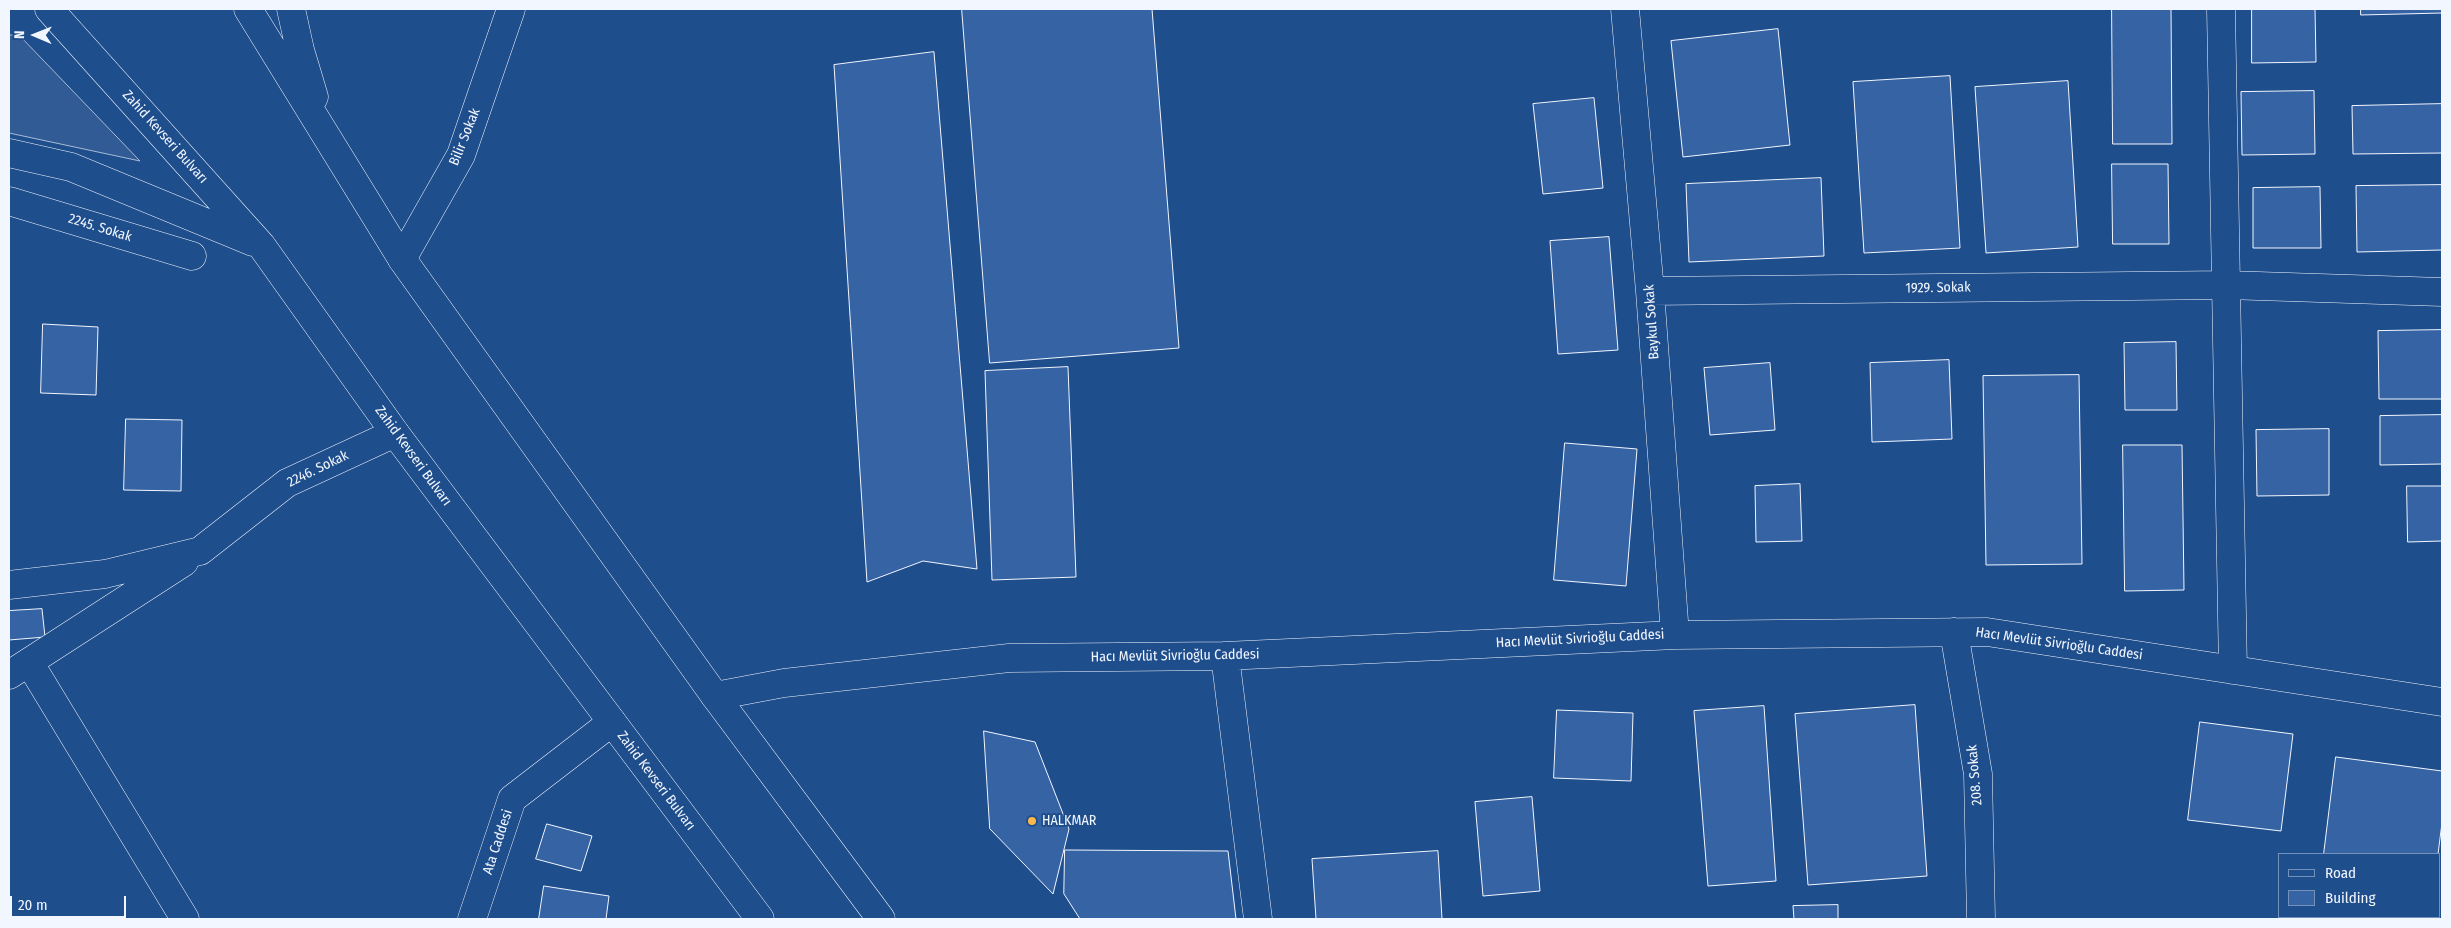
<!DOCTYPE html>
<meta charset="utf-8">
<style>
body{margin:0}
#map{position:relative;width:2451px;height:928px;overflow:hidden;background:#1f4e8c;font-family:"Fira Sans Condensed",sans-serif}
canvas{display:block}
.frame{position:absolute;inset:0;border:10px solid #f2f6ff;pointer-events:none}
.legend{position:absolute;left:2278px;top:853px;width:162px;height:65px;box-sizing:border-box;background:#1f4e8c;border:1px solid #7391ba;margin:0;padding:6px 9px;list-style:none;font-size:15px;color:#f2f6ff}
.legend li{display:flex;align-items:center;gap:10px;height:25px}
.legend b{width:25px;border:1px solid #7391ba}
.north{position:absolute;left:10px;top:10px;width:50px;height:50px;-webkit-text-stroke:4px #1f4e8c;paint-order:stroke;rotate:271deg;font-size:14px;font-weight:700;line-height:20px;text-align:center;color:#f2f6ff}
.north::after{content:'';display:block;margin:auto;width:18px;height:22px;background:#f2f6ff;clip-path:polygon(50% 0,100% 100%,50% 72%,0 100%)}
.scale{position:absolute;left:10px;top:896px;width:116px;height:22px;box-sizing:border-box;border:2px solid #f2f6ff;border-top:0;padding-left:6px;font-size:15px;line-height:18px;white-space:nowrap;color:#f2f6ff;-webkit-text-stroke:4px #1f4e8c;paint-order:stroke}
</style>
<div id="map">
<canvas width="2451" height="928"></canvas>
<div class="frame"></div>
<ul class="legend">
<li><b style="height:6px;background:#1f4e8c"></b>Road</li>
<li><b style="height:14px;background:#3563a3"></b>Building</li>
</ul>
<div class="north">N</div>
<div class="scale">20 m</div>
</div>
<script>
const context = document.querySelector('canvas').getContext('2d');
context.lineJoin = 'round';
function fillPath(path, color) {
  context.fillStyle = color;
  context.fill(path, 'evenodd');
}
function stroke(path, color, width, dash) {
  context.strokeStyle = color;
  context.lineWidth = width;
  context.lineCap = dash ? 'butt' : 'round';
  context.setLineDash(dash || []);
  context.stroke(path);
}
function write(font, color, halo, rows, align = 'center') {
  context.font = font + ' "Fira Sans Condensed",sans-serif';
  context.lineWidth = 4;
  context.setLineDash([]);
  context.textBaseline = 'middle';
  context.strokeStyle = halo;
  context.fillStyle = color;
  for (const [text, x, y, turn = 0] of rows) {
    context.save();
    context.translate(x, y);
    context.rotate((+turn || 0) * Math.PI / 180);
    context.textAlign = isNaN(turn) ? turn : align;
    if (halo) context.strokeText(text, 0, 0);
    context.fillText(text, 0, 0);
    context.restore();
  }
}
const built = new Path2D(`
 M9,35H19L140,161L9,133Z`);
const building = new Path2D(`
 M962,9H1152L1179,348L990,363Z
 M2112,9H2171L2172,144H2113Z
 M2252,9H2315L2316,62L2252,63Z
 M2361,9H2442V13L2361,15Z
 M1778,29L1790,145L1683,157L1671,41Z
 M934,52L977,569L923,561L867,582L834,65Z
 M1950,76L1960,248L1864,253L1853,82Z
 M2068,81L2078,247L1986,253L1975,87Z
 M2314,91L2315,154L2242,155L2241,92Z
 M1594,98L1603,188L1543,194L1533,104Z
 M2442,104V153L2353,154L2352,106Z
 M2112,164H2168L2169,244H2113Z
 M1821,178L1824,256L1689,262L1686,184Z
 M2442,185V250L2357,252L2356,186Z
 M2320,187L2321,248H2253V188Z
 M1609,237L1618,350L1558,354L1550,241Z
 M43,324L98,327L96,395L41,393Z
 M2442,330V399H2379L2378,331Z
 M2176,342L2177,410H2125L2124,343Z
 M1949,360L1952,439L1872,442L1870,363Z
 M1770,363L1775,430L1710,435L1704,368Z
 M1068,367L1076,577L992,580L985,371Z
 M2079,375L2082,564L1986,565L1983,376Z
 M2442,415V464L2380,465V416Z
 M126,419L182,420L181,491L124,490Z
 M2329,429V495L2257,496L2256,430Z
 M1565,443L1637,449L1626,586L1554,580Z
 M2123,445H2182L2184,590L2125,591Z
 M1800,484L1802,541L1756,542L1755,486Z
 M2407,486H2442V541L2408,542Z
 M42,609L45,637L9,640V611Z
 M1915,705L1927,876L1808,885L1795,714Z
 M1764,706L1776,881L1708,886L1694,711Z
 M1557,710L1633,713L1631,781L1554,778Z
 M2200,722L2293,734L2281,831L2188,820Z
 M984,731L1035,742L1069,829L1053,894L990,829Z
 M2336,757L2442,771V823L2438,854H2324Z
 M1532,797L1540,891L1483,896L1475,802Z
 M547,824L592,836L581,871L536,859Z
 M1065,850L1228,851L1236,919H1080L1064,894Z
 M1438,851L1442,919H1316L1312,859Z
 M544,886L609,896L606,919H539Z
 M1838,905V919H1794L1793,906Z
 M2300,917H2355L2371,919H2300Z`);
const minor = new Path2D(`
 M1625,9L1650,291L1675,635
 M2221,9L2233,670
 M9,201L192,256
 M402,259L461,155L511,9
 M1650,291L2227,285L2442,292
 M9,585L105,574L200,551L287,483L395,433
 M1954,632L1978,774L1981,919
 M1225,656L1258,919
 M29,662L185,919
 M9,675L184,562
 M715,696L784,683L1009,658L1225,656L1675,635L1987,632L2442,702
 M472,919L512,799L612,722`);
const major = new Path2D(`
 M49,9L261,245L395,433L760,919
 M248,9L402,259L715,696L881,919
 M291,9L300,50L314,97
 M9,153L71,167L253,242`);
const markers = [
 [1032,821,5,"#ffb74d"]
];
const streetNames = [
 ["Zahid Kevseri Bulvarı",165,137,48],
 ["Bilir Sokak",465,137,-68],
 ["2245. Sokak",100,228,17],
 ["1929. Sokak",1938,288,-1],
 ["Baykul Sokak",1652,322,-94],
 ["Zahid Kevseri Bulvarı",413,456,54],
 ["2246. Sokak",318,469,-26],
 ["Hacı Mevlüt Sivrioğlu Caddesi",1580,639,-3],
 ["Hacı Mevlüt Sivrioğlu Caddesi",2059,644,8],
 ["Hacı Mevlüt Sivrioğlu Caddesi",1175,656,-1],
 ["208. Sokak",1975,775,-95],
 ["Zahid Kevseri Bulvarı",656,781,53],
 ["Ata Caddesi",498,842,-72]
];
const poiNames = [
 ["HALKMAR",1042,821]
];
fillPath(built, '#305b95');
stroke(built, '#a8bbd7', 1);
fillPath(building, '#3563a3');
stroke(building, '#f2f6ff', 1);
stroke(minor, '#f2f6ff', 29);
stroke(major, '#f2f6ff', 29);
stroke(minor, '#1f4e8c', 28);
stroke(major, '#1f4e8c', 28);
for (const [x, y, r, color] of markers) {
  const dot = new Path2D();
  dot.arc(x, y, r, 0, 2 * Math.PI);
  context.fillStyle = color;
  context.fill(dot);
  stroke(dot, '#1f4e8c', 2);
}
write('14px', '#f2f6ff', '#1f4e8c', streetNames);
write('14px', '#f2f6ff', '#1f4e8c', poiNames, 'left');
</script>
